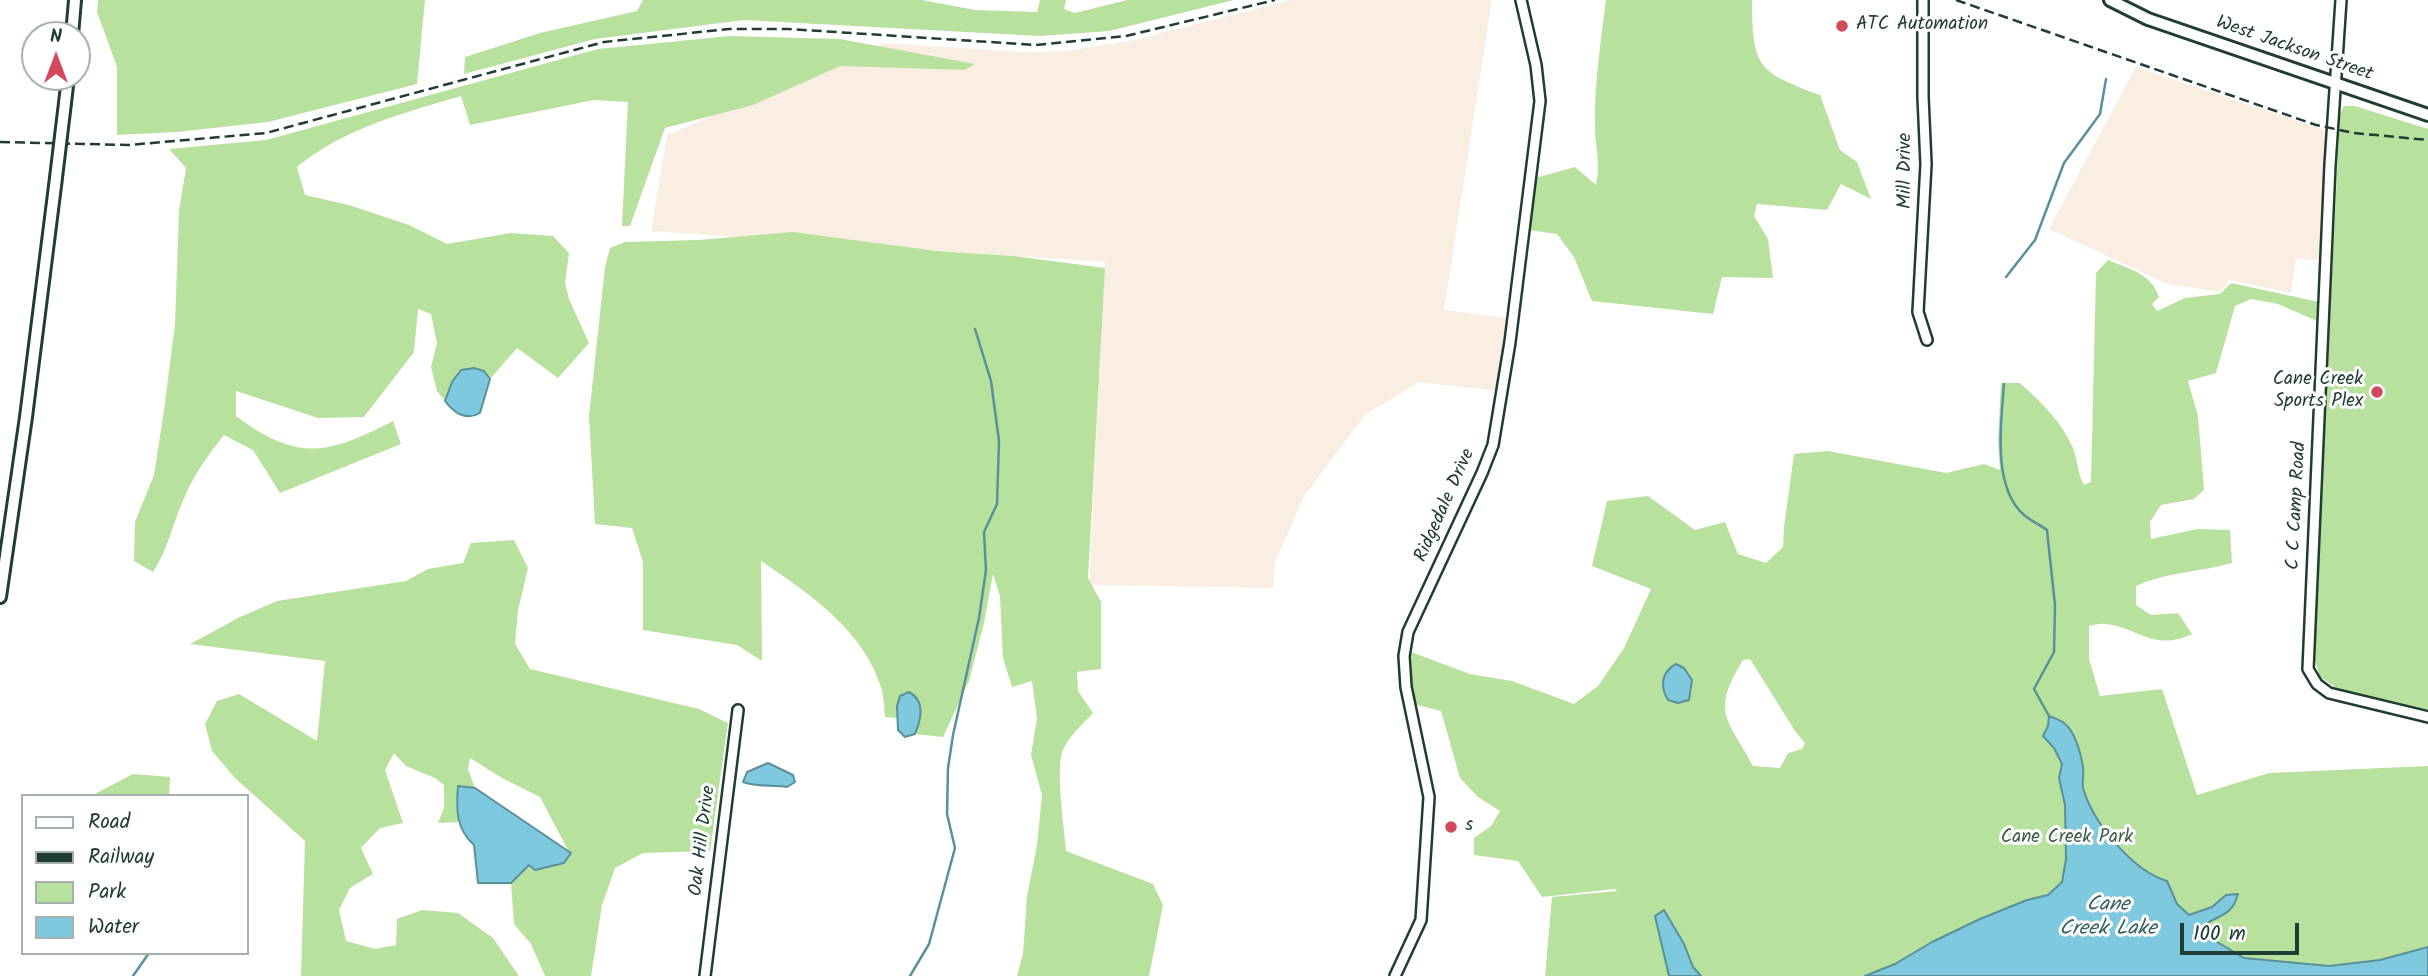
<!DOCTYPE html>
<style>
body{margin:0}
#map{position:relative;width:2428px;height:976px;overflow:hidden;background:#fff;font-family:Kalam,sans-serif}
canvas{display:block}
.legend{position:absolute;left:21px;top:794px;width:228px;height:161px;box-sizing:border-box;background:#fff;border:2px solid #a5b1ae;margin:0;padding:9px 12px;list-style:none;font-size:21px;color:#1f3d34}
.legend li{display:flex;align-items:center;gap:14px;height:35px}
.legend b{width:35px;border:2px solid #a5b1ae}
.north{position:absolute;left:21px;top:21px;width:70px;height:70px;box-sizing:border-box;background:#fff;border:2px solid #a5b1ae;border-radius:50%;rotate:0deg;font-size:19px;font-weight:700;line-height:28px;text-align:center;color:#1f3d34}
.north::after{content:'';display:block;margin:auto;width:24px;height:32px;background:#d1495b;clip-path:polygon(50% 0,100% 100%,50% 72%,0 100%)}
.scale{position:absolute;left:2180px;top:923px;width:119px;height:32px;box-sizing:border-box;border:4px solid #1f3d34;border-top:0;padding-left:9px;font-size:21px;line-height:24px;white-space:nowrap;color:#1f3d34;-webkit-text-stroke:5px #fff;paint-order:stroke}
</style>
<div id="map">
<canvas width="2428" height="976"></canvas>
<ul class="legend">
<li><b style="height:9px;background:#fff"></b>Road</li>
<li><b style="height:9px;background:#1f3d34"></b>Railway</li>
<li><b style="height:19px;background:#b8e19d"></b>Park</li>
<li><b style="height:19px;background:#7ec9de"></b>Water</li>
</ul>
<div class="north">N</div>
<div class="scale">100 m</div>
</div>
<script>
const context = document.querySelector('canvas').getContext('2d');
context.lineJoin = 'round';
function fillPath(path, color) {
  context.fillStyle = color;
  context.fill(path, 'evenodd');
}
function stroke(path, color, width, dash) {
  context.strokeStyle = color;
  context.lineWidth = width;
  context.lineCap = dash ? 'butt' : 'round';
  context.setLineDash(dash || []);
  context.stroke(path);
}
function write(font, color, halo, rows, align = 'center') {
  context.font = font + ' Kalam,sans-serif';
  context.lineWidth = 6;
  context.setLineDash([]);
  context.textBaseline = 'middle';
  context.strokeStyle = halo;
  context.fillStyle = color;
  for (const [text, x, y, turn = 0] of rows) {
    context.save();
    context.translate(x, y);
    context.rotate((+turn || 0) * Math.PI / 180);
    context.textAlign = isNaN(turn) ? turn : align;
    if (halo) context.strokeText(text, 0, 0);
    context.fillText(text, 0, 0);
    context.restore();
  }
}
const built = new Path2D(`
 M1291,0H1492L1444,310L1508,318L1498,391L1419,382L1365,415L1304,496L1275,562L1273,588L1089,585L1105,262L651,231L667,135L885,43L1023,52L1065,51L1130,41Z
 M2136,67L2328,131L2323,260L2296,259L2291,293L2230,280L2220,292L2167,284L2049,229Z`);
const green = new Path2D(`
 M98,0H425L417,84L268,122L177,132L117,135V67L97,12Z
 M643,0H922L975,10L1037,12L1040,0H1066L1064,9L1075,13L1127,0H1234L1109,31L1040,36L744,20L595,39L464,74L465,57L540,33L637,11Z
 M1606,0H1752C1752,69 1759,72 1820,95L1840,150L1857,162L1871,199L1841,184L1827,210L1757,204L1754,216L1768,239L1773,278L1722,277L1713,314L1592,301L1574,257L1557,234L1529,230L1535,178L1575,167L1596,185C1601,164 1595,147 1595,126C1594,84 1601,41 1606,0Z
 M730,36L840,39L975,64L965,70L840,66L753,105L665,128L630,226H622L628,102L594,100L470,125L461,96C404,113 344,128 297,167L305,195L349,205L409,225L447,244L511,233L553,236L569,253L565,283L569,299L589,343L558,378L517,348L490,379L484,371L474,368L452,382L445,401L437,391L431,367L437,343L431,314L418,309L414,352L364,417L318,418L236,391V416C298,462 327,455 393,421L401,444L280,493L253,450L224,435C209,454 195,473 185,496C173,521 169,548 153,572L134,561L135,522L154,475L164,410L175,324L179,211L186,168L169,149L266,140L598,49Z
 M2344,106H2355L2428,129V710L2338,689L2320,677L2313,655L2340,114Z
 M793,232L937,251L1014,256L1105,268L1088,578L1101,602V669L1077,672L1078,691L1093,713C1082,725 1064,740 1061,757C1057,780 1064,827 1066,851L1153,884L1163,905L1149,976H1017L1023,954L1027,896L1037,845L1042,795L1031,755L1037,718L1032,681L1012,687L1003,658L1000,596L993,574L984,623L969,681L943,737L915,734C920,720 923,710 916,696L897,706V718L885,717C884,708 884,698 882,690C863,629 811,595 761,561L762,661L737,645L643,630V562L632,528L595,524L589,416L605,267L610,248L625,242L698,240Z
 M2108,260C2129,269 2152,274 2159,297L2152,304L2157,311L2185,298L2220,294L2231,283L2319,302L2317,321L2278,304L2251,299L2235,306L2216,373L2188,381L2198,416L2204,490L2194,499L2161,505L2150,522L2151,539L2197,529L2230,530L2232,563C2200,572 2167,572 2136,586V605L2151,615L2178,613L2192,634C2154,652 2139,628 2106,624C2101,623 2094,625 2089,626V659L2100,696L2162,689L2197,795L2269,773L2428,766V976H1545L1552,897L1617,891L1615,889L1542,897L1518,861L1474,855V838L1491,826L1500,811L1478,797L1460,778L1441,711L1413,704L1411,652L1470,674L1512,681L1574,704L1598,686L1624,648L1651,589L1592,566L1607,501L1648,496L1695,530L1725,522L1738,554L1766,563L1783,547L1784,527L1794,454L1828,451L1946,473L1984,464L2000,470L1998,441L2001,383H2020C2042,403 2061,421 2073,448C2078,460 2077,473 2084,485L2091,482L2096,273ZM1750,659L1795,731L1805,743L1802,749L1788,753L1780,768L1753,766C1728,718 1710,714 1743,660Z
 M514,540L528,568L518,610L515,644L530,669L699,709L728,723L710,851L643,853L615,868L602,905L591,976H545L531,944L514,924L511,883L529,864L536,870L564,863L570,854L540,797L502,778L470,758L468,769L475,788L458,786L456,804L460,822L438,823L444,808V785L435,778L406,766L394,753L385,770L403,823L380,828L361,848L373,874L350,888L339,910L346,941L375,949L396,945L397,919L422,910L458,913L493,938L519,976H301L305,841L235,778L212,751L205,724L217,701L239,694L317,741L325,661L190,644L240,617L277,601L406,581L428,569L463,563L471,543Z
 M133,774L170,777L169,796H91Z`);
const water = new Path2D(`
 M474,368L484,371L490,379L480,413C466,421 454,413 445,401L452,382L461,370Z
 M1676,664L1684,668L1692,680L1689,700L1678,703L1668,700C1660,687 1661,672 1676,664Z
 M909,692C926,701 921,719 915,734L905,737L898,730L897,706L900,696Z
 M2049,716C2054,718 2061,720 2064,723C2075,731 2081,754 2083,767C2084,774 2082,781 2083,788C2093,823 2133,871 2167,881L2177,904L2189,915L2212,907L2226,895L2238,894C2231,921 2213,913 2199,931L2244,958L2329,966L2380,960L2428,947V976H1865L1895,964L1932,942L1980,919L2027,900L2048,895L2062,882L2066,859L2065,805L2059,778L2062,764L2054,748L2043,736L2048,726Z
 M768,763L793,775L795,782L787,787C773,785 756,787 743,782L747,772Z
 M458,786L475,788L571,853L564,863L535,870L529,865L511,883H478L474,845C456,829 456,809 458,786Z
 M1664,910L1684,944L1693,967L1701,976H1669L1655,916Z`);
const stream = new Path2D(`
 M2006,277L2035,240L2064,163L2100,114L2106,79
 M2004,384C2001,423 1992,487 2024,515C2031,521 2040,525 2047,530L2055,605L2054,652L2034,689L2049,716
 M133,976L149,953
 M910,976L929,944L955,848L947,814L948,768L953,735L979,618L986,570L984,532L997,504L999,441L991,381L975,329`);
const minor = new Path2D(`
 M1923,0V97L1926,164L1918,312L1927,340
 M2341,0L2330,165L2308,669L2317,684L2329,693L2428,717
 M705,976L738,710
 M1395,976L1421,920L1429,797L1406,687L1404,656L1408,632L1482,473L1493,445L1510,342L1540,101L1536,65L1521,0`);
const tertiary = new Path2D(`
 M2110,0L2148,19L2428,115
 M72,35L75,0
 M65,103L68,77
 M0,597L26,417L55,186`);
const rail = new Path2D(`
 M1956,0L2316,125L2354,133L2428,140
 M0,142L129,145L266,133L604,42L729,29H789L1036,45L1126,36L1275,0`);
const tertiaryBridge = new Path2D(`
 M55,186L65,103`);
const markers = [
 [1842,26,7,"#d1495b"],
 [2377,392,7,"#d1495b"],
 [1451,827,7,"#d1495b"]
];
const poiNames = [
 ["ATC Automation",1856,26],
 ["Cane Creek",2363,381,"right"],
 ["Sports Plex",2363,403,"right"],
 ["s",1465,827]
];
const streetNames = [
 ["West Jackson Street",2294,50,19],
 ["Mill Drive",1907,171,-90],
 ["Ridgedale Drive",1446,506,-66],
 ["C C Camp Road",2298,506,-87],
 ["Oak Hill Drive",704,841,-83]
];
const parkNames = [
 ["Cane Creek Park",2067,839]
];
const waterNames = [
 ["Cane",2108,906],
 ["Creek Lake",2108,930]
];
fillPath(built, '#faeee2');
fillPath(green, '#b8e19d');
fillPath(water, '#7ec9de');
stroke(water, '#58919a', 2);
stroke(stream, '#58919a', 2.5);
stroke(minor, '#1f3d34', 14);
stroke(tertiary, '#1f3d34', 16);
stroke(minor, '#fff', 9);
stroke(tertiary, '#fff', 10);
stroke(rail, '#1f3d34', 2.5, [10, 5]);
stroke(tertiaryBridge, '#1f3d34', 16, []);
stroke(tertiaryBridge, '#fff', 10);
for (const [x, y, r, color] of markers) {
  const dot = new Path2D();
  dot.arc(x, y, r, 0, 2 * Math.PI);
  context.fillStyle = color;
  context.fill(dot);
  stroke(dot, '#fff', 2.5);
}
write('19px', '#1f3d34', '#fff', poiNames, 'left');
write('19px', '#1f3d34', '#fff', streetNames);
write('19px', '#3e5e49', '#fff', parkNames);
write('italic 21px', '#37605e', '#fff', waterNames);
</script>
